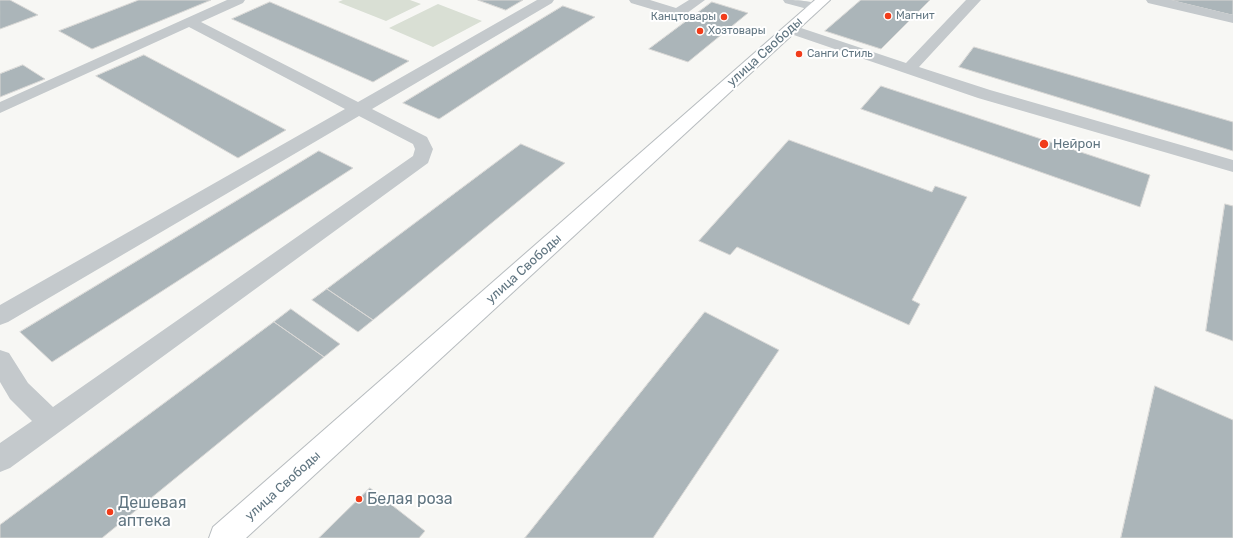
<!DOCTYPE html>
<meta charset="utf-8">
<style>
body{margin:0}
canvas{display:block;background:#f7f7f4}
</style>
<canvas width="1233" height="538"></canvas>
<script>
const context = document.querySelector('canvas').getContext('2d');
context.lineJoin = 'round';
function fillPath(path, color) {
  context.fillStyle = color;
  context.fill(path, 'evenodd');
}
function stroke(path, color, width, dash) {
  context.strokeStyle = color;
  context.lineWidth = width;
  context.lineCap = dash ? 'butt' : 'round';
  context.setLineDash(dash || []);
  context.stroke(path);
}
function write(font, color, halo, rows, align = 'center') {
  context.font = font + ' Rubik,sans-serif';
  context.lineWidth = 4;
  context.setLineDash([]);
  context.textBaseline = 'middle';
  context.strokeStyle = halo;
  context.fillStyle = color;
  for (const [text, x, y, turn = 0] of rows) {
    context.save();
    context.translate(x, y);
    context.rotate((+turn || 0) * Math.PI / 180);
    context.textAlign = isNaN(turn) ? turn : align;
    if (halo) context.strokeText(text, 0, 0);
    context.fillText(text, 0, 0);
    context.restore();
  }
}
const green = new Path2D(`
 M343,0H410L421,4L386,21L338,2Z
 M438,4L482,21L433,47L389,28Z`);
const building = new Path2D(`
 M0,0H10L38,15L0,29Z
 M139,0H211L92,49L59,31Z
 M478,0H523L506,10Z
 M861,0H930L881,49L825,31Z
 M1170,0H1233V15Z
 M270,2L409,61L373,82L232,19Z
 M712,2L748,13L688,62L649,49Z
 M563,6L595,17L439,119L403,103Z
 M974,47L1233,122V151L959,67Z
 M144,55L286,130L238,158L96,76Z
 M23,65L45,79L0,97V74Z
 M881,86L1150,175L1140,207L861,109Z
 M789,140L932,192L935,186L967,197L912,300L920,304L909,325L737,247L730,255L699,241Z
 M521,144L565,163L373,320L327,289Z
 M319,151L353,168L52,362L20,332Z
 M1225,204L1233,206V341L1206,331Z
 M327,289L373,320L358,332L312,300Z
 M291,309L340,344L324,357L274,322Z
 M705,312L779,350L653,538H525Z
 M274,322L324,357L102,538H0V525Z
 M1155,386L1233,420V538H1121Z
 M370,488L425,531L419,538H319Z`);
const minor = new Path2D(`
 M227,0H245L243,3L201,22L358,102L537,0H554L552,3L372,109L427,137L433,149L428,163L10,468L0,472V443L32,421L10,399L0,382V350L9,353L28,383L53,407L413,156L415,149L413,144L359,116L8,322L0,325V305L345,109L189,27L0,113V102Z
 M629,0H650L676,8L689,0H705L683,16L678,17L631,3Z
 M783,0C794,0 815,0 822,7L820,10L815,11L785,3Z
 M966,0H981L919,67L990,90L1233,160V172L978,98L785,32L783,29L785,26L790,25L795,26L906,63Z
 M1146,0H1171L1233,15V23L1148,3Z`);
const major = new Path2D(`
 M815,0H830L246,538H209L213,527Z`);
const markers = [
 [888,16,4,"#f13c1a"],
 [724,17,4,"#f13c1a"],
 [700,31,4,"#f13c1a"],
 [799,54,4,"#f13c1a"],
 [1044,144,5,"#f13c1a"],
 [359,499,4,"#f13c1a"],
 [110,512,4,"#f13c1a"]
];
const farPoinames = [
 ["Магнит",896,16],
 ["Канцтовары",716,17,"right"],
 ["Хозтовары",708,31],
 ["Санги Стиль",807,54]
];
const streetNames = [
 ["улица Свободы",765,52,-42],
 ["улица Свободы",524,269,-42],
 ["улица Свободы",283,486,-42]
];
const poiNames = [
 ["Нейрон",1053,144]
];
const nearPoinames = [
 ["Белая роза",367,499],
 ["Дешевая",118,503],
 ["аптека",118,521]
];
fillPath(green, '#d9dfd4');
fillPath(building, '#abb5b9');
stroke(building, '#d9d8d6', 1);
stroke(major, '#b7bcbf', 2);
fillPath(minor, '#c4c9cc');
fillPath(major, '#fff');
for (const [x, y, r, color] of markers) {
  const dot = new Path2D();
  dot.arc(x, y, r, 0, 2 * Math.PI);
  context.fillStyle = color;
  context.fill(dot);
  stroke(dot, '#fff', 1.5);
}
write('11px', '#607581', '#fff', farPoinames, 'left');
write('13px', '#607581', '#fff', streetNames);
write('13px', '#607581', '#fff', poiNames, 'left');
write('16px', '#607581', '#fff', nearPoinames, 'left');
</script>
